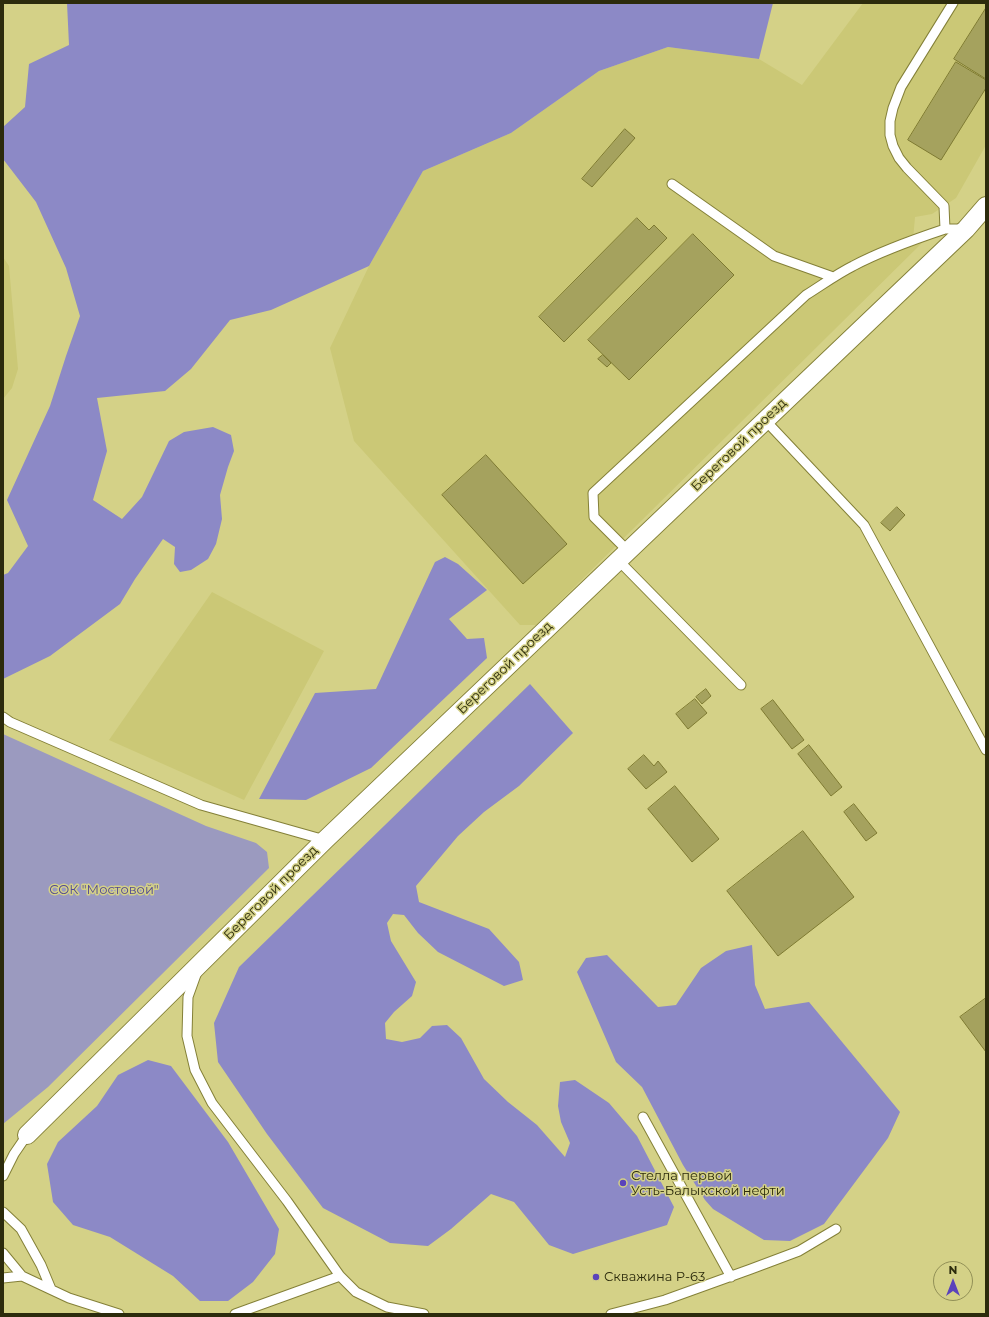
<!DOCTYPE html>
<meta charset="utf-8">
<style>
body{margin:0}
#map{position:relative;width:989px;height:1317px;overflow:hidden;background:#d4d187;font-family:Montserrat,sans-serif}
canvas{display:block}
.frame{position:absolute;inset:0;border:4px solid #2c2b0c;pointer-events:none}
.north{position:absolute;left:933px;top:1261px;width:40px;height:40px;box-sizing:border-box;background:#d4d187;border:1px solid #918f56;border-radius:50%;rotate:0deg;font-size:11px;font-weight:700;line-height:16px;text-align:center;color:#2c2b0c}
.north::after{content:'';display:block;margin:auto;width:14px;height:18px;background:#5a43bb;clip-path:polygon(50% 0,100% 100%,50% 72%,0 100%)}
</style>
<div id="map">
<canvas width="989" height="1317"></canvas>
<div class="frame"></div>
<div class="north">N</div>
</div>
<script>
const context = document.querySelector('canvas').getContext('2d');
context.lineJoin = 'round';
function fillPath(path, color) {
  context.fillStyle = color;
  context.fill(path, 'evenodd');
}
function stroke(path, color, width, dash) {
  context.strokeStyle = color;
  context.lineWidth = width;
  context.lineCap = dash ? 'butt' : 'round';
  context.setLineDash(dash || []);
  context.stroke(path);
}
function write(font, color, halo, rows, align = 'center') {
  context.font = font + ' Montserrat,sans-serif';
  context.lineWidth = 3;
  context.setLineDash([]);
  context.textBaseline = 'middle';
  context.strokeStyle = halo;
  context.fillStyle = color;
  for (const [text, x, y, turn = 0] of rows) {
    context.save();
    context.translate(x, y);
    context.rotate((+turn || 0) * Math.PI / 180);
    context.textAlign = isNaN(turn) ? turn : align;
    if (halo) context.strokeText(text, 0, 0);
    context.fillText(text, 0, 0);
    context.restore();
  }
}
const built = new Path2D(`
 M863,3H986V145L956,198L932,214L915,217L913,240L929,236L536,625H520L354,441L330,348L369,266L423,171L511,133L599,71L668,47L759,59L802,85Z
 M3,257L9,266L18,369L12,388L3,399Z
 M212,592L324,651L244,800L109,740Z`);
const green = new Path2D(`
 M3,734L206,826L256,843L267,852L269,868L48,1087L3,1124Z`);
const forest = new Path2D(`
 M67,3H773L759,59L668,47L599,71L511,133L423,171L369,266L271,310L230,320L191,369L165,391L97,398L107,451L93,500L122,519L142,497L169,441L184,432L213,427L231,435L234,451L228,467L220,495L222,519L216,544L208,559L191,570L180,572L174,564L175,547L163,539L135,579L120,604L50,656L3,679V575L8,573L28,546L7,500L50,406L66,356L80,316L66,268L36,202L3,159V127L25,107L29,64L69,45Z
 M445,557L458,564L487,590L449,619L467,639L484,638L487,658L371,768L306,800L259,799L315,693L376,689L435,562Z
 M530,684L573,733L519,786L484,812L458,836L416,886L419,902L489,929L519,962L523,980L504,986L438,952L418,933L404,915L393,914L387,923L391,941L416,982L412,996L394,1012L385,1023L386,1039L402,1042L420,1038L432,1026L447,1025L461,1038L484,1079L508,1102L537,1125L565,1157L570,1143L561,1122L558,1106L560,1082L575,1080L609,1103L637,1136L674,1207L667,1225L573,1254L549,1245L514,1202L491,1194L451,1229L428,1246L390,1243L323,1208L267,1134L218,1062L214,1023L239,967Z
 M752,945L755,985L765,1009L809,1002L900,1112L888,1138L824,1224L790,1241L764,1240L713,1209L705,1200L683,1165L642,1087L616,1062L577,972L586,958L607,955L658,1007L676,1005L701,968L726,951Z
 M148,1060L171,1066L228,1142L279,1229L275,1254L253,1282L228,1301H200L173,1276L110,1237L73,1225L53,1202L47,1164L58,1142L97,1106L118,1075Z`);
const building = new Path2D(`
 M986,8V79L954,59Z
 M956,62L986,80V88L941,160L908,140Z
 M625,129L635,138L592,187L582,179Z
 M637,218L649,230L654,225L667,238L564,342L539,317Z
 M693,234L734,275L629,380L588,340Z
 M603,355L611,363L607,367L598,359Z
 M486,455L567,544L523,584L442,495Z
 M897,507L905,515L890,531L881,523Z
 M706,689L711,696L702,704L696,697Z
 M695,699L707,713L688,729L676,714Z
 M773,700L804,740L792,749L761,709Z
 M809,745L842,787L831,796L798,754Z
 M644,755L654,766L658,761L667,772L646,789L628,769Z
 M675,786L719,839L692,862L648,809Z
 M854,804L877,833L866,841L844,812Z
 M803,831L854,897L778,956L727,891Z
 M986,998V1052L960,1017Z`);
const service = new Path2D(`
 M953,3L901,87L893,108L890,121V135L893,146L899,158L907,168L944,206L945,229H965
 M672,184L774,256L833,277
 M765,420L864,525L986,750
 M628,551L594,517L593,493L806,295C822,285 837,274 853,266C881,251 915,239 945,229
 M618,560L741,685
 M3,717L10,722L201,805L325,840
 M197,972L188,997L187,1036L195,1070L212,1103L287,1201L340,1276L356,1292L387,1307L424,1314
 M643,1117L731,1277
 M3,1176L14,1154L27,1135
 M3,1212L21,1229L41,1265L51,1289
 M3,1253L22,1276L69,1298L119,1314
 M3,1278L22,1276
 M235,1314L340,1276
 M611,1314L665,1300L751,1269L799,1251L836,1229`);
const minor = new Path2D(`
 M27,1135L325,840L966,229L986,206`);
const markers = [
 [623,1183,4,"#5a43bb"],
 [596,1277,4,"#5a43bb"]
];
const streetNames = [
 ["Береговой проезд",739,445,-44],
 ["Береговой проезд",505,668,-44],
 ["Береговой проезд",271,893,-45]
];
const parkNames = [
 ["СОК \"Мостовой\"",104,890]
];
const poiNames = [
 ["Стелла первой",631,1176],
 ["Усть-Балыкской нефти",631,1191],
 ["Скважина Р-63",604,1277]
];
fillPath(built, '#cbc876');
fillPath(green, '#9b9abf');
fillPath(forest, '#8c89c6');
fillPath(building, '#a5a25e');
stroke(building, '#7e7a32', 1);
stroke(service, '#848038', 11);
stroke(minor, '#848038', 20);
stroke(service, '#fff', 9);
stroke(minor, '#fff', 18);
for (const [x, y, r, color] of markers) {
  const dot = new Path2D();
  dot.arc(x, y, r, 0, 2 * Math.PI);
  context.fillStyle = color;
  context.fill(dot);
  stroke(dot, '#d4d187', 1.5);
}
write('13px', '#2c2b0c', '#d4d187', streetNames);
write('13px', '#514894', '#d4d187', parkNames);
write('13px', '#2c2b0c', '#d4d187', poiNames, 'left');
</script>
